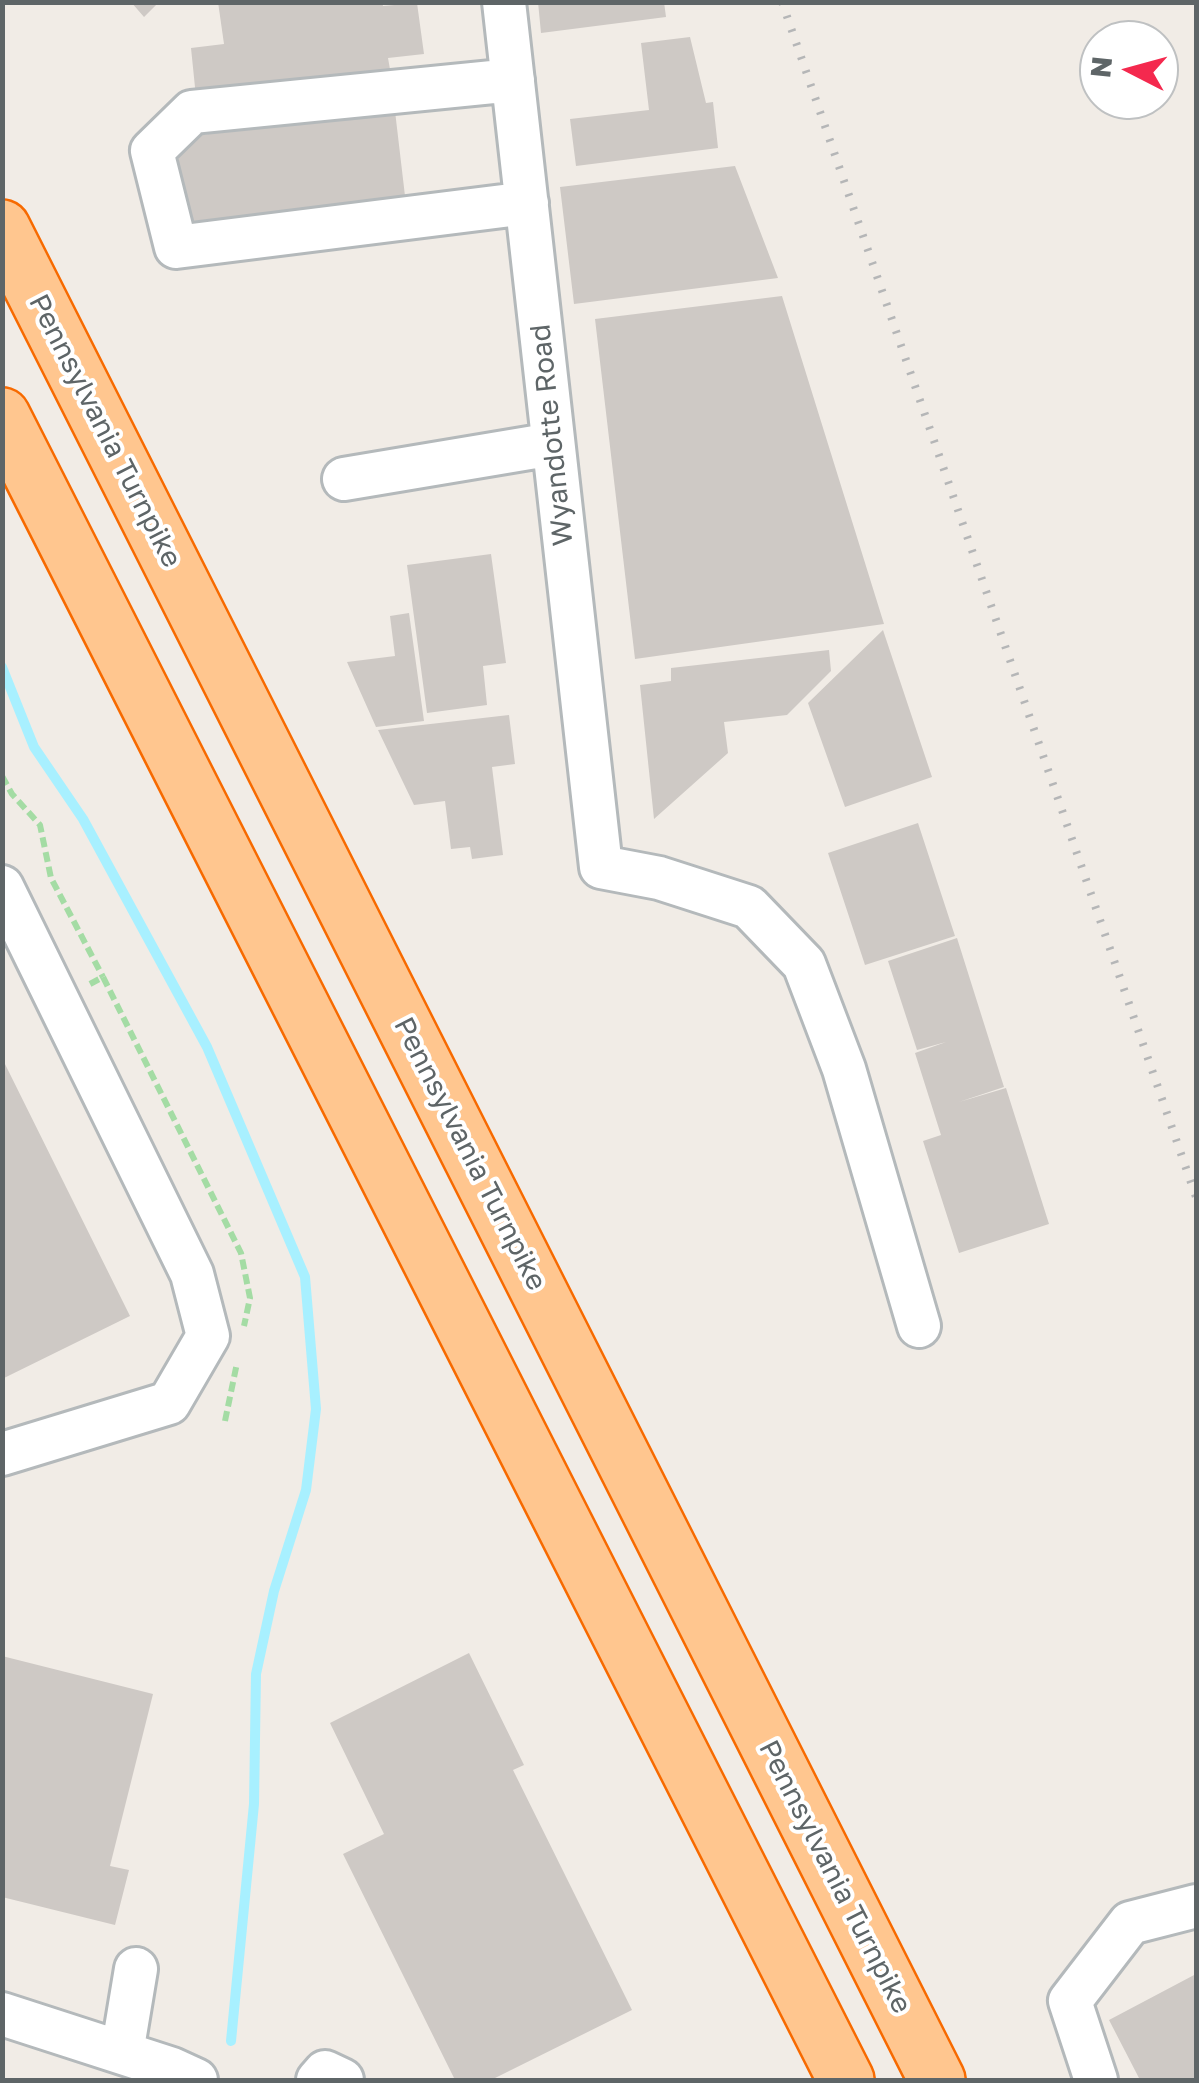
<!DOCTYPE html>
<style>
body{margin:0}
#map{position:relative;width:1199px;height:2083px;overflow:hidden;background:#f1ece6;font-family:"Golos Text",sans-serif}
canvas{display:block}
.frame{position:absolute;inset:0;border:5px solid #5e6567;pointer-events:none}
.north{position:absolute;left:1079px;top:20px;width:100px;height:100px;box-sizing:border-box;background:#fff;border:2px solid #bfc1c2;border-radius:50%;rotate:276deg;font-size:28px;font-weight:700;line-height:40px;text-align:center;color:#5e6567}
.north::after{content:'';display:block;margin:auto;width:35px;height:45px;background:#f4294e;clip-path:polygon(50% 0,100% 100%,50% 72%,0 100%)}
</style>
<div id="map">
<canvas width="1199" height="2083"></canvas>
<div class="frame"></div>
<div class="north">N</div>
</div>
<script>
const context = document.querySelector('canvas').getContext('2d');
context.lineJoin = 'round';
function stroke(path, color, width, dash) {
  context.strokeStyle = color;
  context.lineWidth = width;
  context.lineCap = dash ? 'butt' : 'round';
  context.setLineDash(dash || []);
  context.stroke(path);
}
function fillPath(path, color) {
  context.fillStyle = color;
  context.fill(path, 'evenodd');
}
function write(font, color, halo, rows, align = 'center') {
  context.font = font + ' "Golos Text",sans-serif';
  context.lineWidth = 8;
  context.setLineDash([]);
  context.textBaseline = 'middle';
  context.strokeStyle = halo;
  context.fillStyle = color;
  for (const [text, x, y, turn = 0] of rows) {
    context.save();
    context.translate(x, y);
    context.rotate((+turn || 0) * Math.PI / 180);
    context.textAlign = isNaN(turn) ? turn : align;
    if (halo) context.strokeText(text, 0, 0);
    context.fillText(text, 0, 0);
    context.restore();
  }
}
const stream = new Path2D(`
 M2,667L34,747L83,819L207,1047L305,1277L316,1409L306,1490L274,1591L256,1674L254,1804L231,2041`);
const building = new Path2D(`
 M131,2H159L144,17Z
 M218,2H382L383,6L417,3L424,54L388,58L391,75L196,97L191,48L224,44Z
 M538,2H664L666,17L541,33Z
 M690,37L706,103L713,102L718,148L576,166L570,119L649,110L641,43Z
 M395,111L407,213L188,241L176,138Z
 M735,166L778,278L574,304L560,187Z
 M782,296L884,624L635,659L595,319Z
 M491,554L506,663L483,666L487,705L427,713L407,565Z
 M409,613L424,721L376,727L347,662L395,656L390,616Z
 M883,630L932,777L845,807L808,703Z
 M829,650L831,671L787,715L724,722L728,753L654,819L640,685L671,681V668Z
 M509,715L515,764L492,767L503,855L472,859L470,847L451,849L445,801L414,805L378,730Z
 M918,823L955,936L865,965L828,853Z
 M957,938L1004,1087L959,1102L1006,1088L1049,1224L959,1253L923,1141L941,1135L915,1053L946,1042L917,1050L888,961Z
 M2,1058L130,1316L2,1379Z
 M469,1653L524,1765L513,1770L632,2010L491,2080H455L343,1854L384,1834L330,1723Z
 M2,1656L153,1694L110,1866L129,1870L115,1925L2,1897Z
 M1196,1974V2080H1140L1109,2020Z`);
const path = new Path2D(`
 M2,776L12,794L40,825L51,878L103,977
 M90,984L103,977L241,1253L250,1298L244,1326
 M225,1421L237,1363`);
const minor = new Path2D(`
 M504,2L601,867L659,878L749,907L804,964L844,1069L919,1326
 M513,80L192,112L152,151L176,247L527,203
 M344,479L553,444
 M2,887L192,1274L208,1336L169,1403L2,1454
 M2,2014L172,2069L196,2080
 M122,2053L136,1969
 M318,2080L325,2072L342,2080
 M1096,2080L1070,2001L1130,1923L1196,1906`);
const highway = new Path2D(`
 M2,228L937,2080
 M2,416L846,2080`);
const rail = new Path2D(`
 M782,2L1196,1197`);
const streetNames = [
 ["Pennsylvania Turnpike",105,431,63],
 ["Wyandotte Road",552,435,-96],
 ["Pennsylvania Turnpike",470,1154,63],
 ["Pennsylvania Turnpike",835,1877,63]
];
stroke(stream, '#a8f0ff', 10);
fillPath(building, '#cec9c5');
stroke(minor, '#b4b9bb', 48);
stroke(highway, '#f76a00', 60);
stroke(path, '#a4dca4', 6, [10, 5]);
stroke(minor, '#fff', 42);
stroke(highway, '#ffc68f', 55);
stroke(rail, '#b5b6b7', 8, [2.5, 12]);
write('28px', '#5e6567', '#fff', streetNames);
</script>
